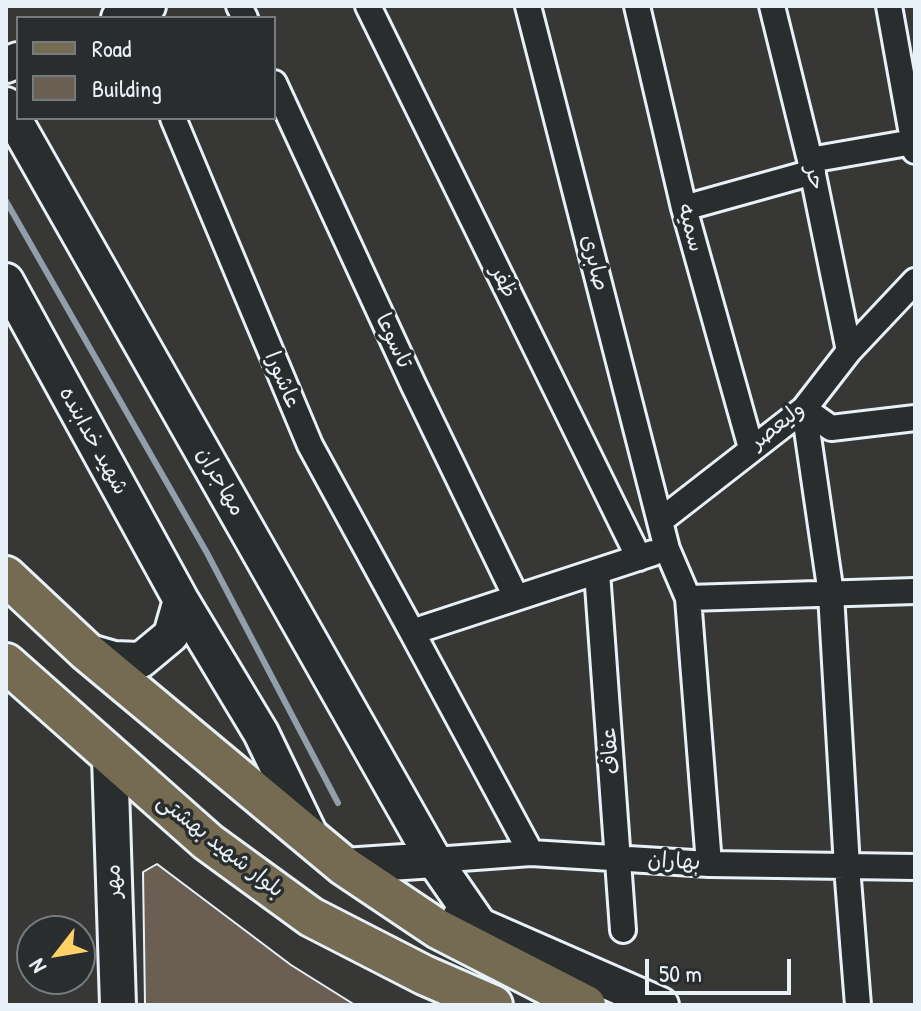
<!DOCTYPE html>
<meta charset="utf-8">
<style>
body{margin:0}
#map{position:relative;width:921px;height:1011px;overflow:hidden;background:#373735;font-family:"Patrick Hand",sans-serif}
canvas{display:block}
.frame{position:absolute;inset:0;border:8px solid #e8f1f8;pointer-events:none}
.legend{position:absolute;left:16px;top:16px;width:260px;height:104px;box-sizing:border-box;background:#2a2d2e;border:2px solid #767b7f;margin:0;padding:10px 14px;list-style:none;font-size:24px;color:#e8f1f8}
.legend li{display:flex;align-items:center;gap:16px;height:40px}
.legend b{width:40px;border:2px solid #767b7f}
.north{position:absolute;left:16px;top:915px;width:80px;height:80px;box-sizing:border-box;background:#2a2d2e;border:2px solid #767b7f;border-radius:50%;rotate:239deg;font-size:22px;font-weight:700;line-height:32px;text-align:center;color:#e8f1f8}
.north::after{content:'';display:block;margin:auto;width:28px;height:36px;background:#ffd166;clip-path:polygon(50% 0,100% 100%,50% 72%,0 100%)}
.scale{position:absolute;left:645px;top:959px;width:146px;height:36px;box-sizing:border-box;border:4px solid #e8f1f8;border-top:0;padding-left:10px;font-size:24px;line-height:28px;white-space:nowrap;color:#e8f1f8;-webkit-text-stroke:6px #2a2d2e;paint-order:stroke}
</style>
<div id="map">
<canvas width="921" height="1011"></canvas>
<div class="frame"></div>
<ul class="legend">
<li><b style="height:10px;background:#746b52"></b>Road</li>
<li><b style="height:22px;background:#6b5e52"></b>Building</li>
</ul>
<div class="north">N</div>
<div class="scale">50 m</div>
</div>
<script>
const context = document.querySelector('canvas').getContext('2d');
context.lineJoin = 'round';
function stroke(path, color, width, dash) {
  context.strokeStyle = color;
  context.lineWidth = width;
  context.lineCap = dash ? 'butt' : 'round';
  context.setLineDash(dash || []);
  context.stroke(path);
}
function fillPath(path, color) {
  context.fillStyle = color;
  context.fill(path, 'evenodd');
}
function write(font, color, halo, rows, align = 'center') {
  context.font = font + ' "Patrick Hand","Playpen Sans Arabic",sans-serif';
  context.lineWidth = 7;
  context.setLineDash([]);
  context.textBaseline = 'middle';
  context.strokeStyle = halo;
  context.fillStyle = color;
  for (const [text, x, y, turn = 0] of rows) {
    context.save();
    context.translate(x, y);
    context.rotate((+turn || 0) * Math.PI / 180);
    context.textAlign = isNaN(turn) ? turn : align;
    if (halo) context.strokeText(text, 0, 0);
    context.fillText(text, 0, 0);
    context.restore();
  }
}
const stream = new Path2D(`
 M6,201L207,553L338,803`);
const building = new Path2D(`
 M157,864L291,965L355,1005H145L143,872Z`);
const street = new Path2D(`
 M239,6L245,18
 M368,6L639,558
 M528,6L667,549L688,598L709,864
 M637,6L684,208L751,448
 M772,6L810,160L849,351
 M889,6L915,151
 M274,83L413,384L516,597
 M173,118L310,445L412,632
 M810,160L913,142
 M684,208L813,172
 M804,409L831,594L847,867L858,1005
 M804,409L831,428L915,418
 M660,521L804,409L849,351L915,281
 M597,572L623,930
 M688,598L915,591
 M531,853L412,632L653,553
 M434,860L531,853L709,864L915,867`);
const secondary = new Path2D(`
 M119,18L148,6
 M6,65L18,60
 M6,105L434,860L479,925
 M6,281L181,600L261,733L313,841
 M86,651L114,659L141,660L171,635L181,600
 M110,757L118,1005
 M344,866L434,860
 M460,917L661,1005`);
const primary = new Path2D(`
 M6,576L86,651L344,866L438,929L586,1005
 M6,663L208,842L311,917L424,975L493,1005`);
const streetNames = [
 ["حر",814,178,78],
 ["سمیه",690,228,75],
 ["صابری",594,263,76],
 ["ظفر",503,282,64],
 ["تاسوعا",393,341,65],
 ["عاشورا",282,380,67],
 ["ولیعصر",778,426,-38],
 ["شهید خدابنده",93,441,61],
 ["مهاجران",220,482,60],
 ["عفاف",611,751,-95],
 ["بلوار شهید بهشتی",220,846,38],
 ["بهاران",674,862,3],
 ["مهر",114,881,-92]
];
stroke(stream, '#929ea9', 6);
fillPath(building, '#6b5e52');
stroke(building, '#e8f1f8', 2);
stroke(street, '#e8f1f8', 30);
stroke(secondary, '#e8f1f8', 40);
stroke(primary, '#e8f1f8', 44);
stroke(street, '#2a2d2e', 24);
stroke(secondary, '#2a2d2e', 34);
stroke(primary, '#746b52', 38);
write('22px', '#e8f1f8', '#2a2d2e', streetNames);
</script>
